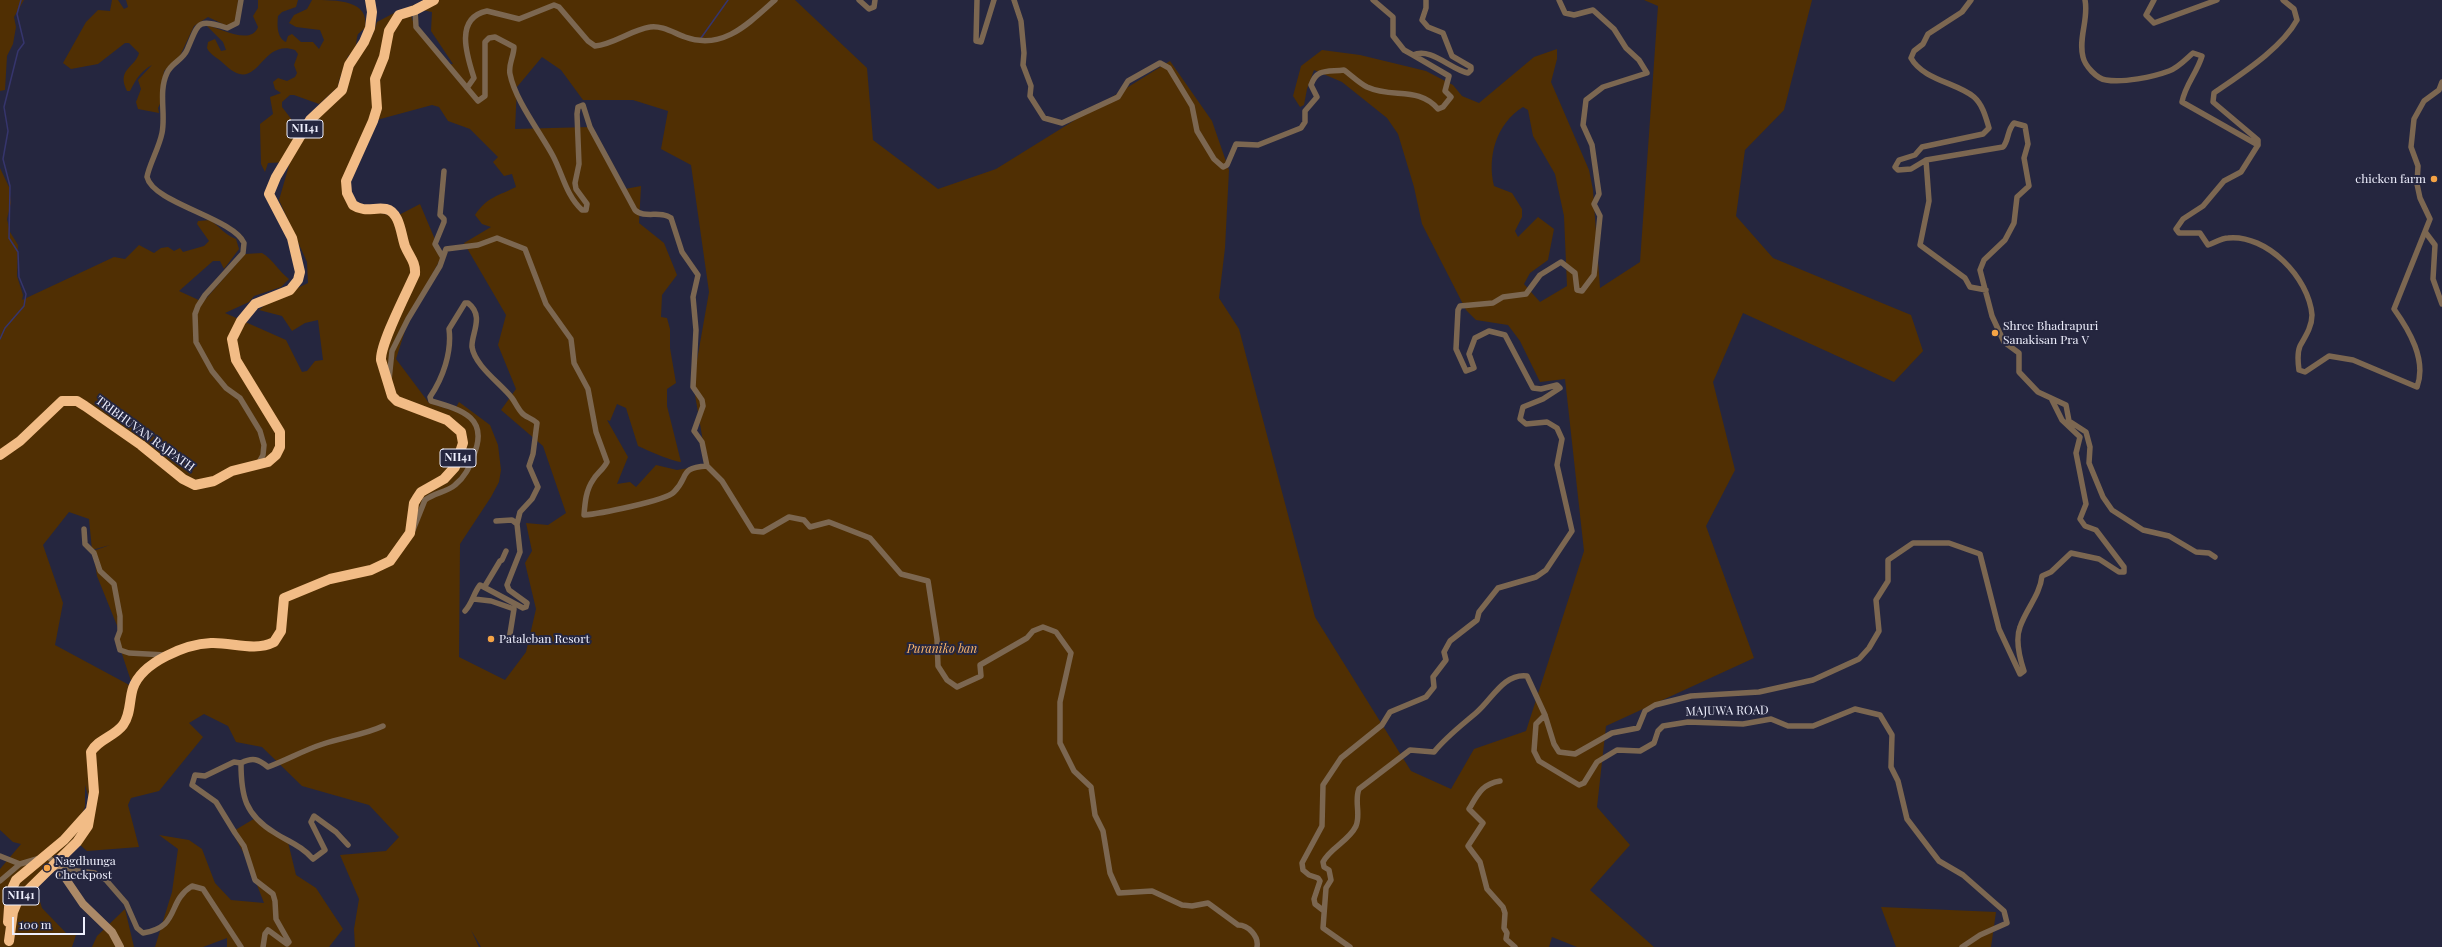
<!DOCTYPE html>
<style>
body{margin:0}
#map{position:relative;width:2442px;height:947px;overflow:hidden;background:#25263f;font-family:"Playfair Display",serif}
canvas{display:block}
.scale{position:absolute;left:12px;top:917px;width:73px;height:18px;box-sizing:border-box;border:2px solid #eeeffd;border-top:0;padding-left:5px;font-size:12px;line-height:14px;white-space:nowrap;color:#eeeffd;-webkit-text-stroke:3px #25263f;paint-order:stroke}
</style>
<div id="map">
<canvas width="2442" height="947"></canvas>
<div class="scale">100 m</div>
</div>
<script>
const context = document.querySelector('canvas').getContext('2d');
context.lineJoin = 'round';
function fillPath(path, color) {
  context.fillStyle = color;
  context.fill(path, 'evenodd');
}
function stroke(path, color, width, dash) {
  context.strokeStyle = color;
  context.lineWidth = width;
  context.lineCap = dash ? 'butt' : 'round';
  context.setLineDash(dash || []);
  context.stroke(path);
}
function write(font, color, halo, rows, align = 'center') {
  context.font = font + ' "Playfair Display",serif';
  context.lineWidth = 4;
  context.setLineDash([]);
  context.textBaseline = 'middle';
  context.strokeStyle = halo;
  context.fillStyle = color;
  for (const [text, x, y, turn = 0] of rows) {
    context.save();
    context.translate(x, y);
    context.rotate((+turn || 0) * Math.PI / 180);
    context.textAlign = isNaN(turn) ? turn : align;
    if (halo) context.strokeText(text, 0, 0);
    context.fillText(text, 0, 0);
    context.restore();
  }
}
const green = new Path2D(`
 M0,0H24L14,17L16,27L13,44L7,56L5,90L0,91Z
 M112,0H118L124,9L128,7L126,0H238L237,20L227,26L208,17L194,26L179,58L164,71L160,104L158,108L159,113L138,109L136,102L141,89L138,80L152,65C141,71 136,79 130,91H127C116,69 135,68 139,53L129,43H125L98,64L71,69L63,63L86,22L98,10L110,11Z
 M258,0H298L296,7L282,12L278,16C277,25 277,38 286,42L288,36L292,34L301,42H313L319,49L324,40L320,30L296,27L289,23L294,15L307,9L312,0C337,0 370,0 365,28L358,34C355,42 359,49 348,56C345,68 339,76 338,87L319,104L294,95H290L282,102V107L305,137L348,80L356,61L373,34L377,22L394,13L426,0H795L867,68L873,140L938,189L996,169L1170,61L1212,121L1229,170L1225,248L1219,298L1239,329L1315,617L1411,771L1451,789L1474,749L1526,731L1584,551L1565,379L1540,382L1520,341L1508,325L1476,320L1466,310L1422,224L1414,187L1398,134L1387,118L1342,82L1314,70L1307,89L1304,105L1300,107L1293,96L1301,66L1322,50L1360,55L1426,71L1453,85L1462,96L1479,103L1534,57L1557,49V59L1551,82L1589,170L1593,190L1600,288L1640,262L1658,6L1644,0H1812L1784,110L1745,150L1736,216L1773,258L1911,315L1923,351L1894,382L1743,313L1713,382L1735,470L1706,526L1754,658L1606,726L1597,807L1630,845L1590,890L1654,947H1577L1552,937L1549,947H481L471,930L479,947H355L354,929L359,899L340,855L386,851L399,837L369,805L302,786L262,747L236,742L228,726L204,714L189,723L203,737L159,791L131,798L128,805L139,847L87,851L79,844L35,886L42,908L67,934L76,935L72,947H0V869L21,844L13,842L0,830V168L9,187L11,203L7,219L10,232L18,245L17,276L23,295L22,300L114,257L125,259L139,245L154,253L161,248L168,247L174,251L180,248L183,252L204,246L209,241L197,224L198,221L210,220C220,227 225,235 236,239L239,249L224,269L220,261H213L179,291L203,302L245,254L262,253C274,260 278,271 289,279L281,287L254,296L249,302L225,313L286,340L302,372L307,371L315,361L323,360L318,320L305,323L292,331L282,316L259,310L267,303L308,283L307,262L279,200L290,162L268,163L265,172L261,164L260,124L273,114L270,97L281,93L275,89L273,82L278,78L287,81L295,77L297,73L294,65L298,54L295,50C259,37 259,99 223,63C218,58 210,55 207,48L208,42L215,39L221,51L226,50L223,42L206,25C220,28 251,46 258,27L253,16L258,8ZM408,7L432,12L431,31L453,64L447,65L416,30ZM542,57L561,70L583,100H633L668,111L661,149L691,165L709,292L693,383L707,465L677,470L656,465L636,487L630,482L617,484L628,457L607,420L610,421L617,404L626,408L638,446C649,451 671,461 681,462L667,406V389L676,383L670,348V329L667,318L661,317L662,295L677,275L664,243L639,223L641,186L625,189L590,127L515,129L517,87ZM432,105L439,107L448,121L470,129L498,157L493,162L504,176L512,174L516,187C498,196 487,197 475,215L482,224L491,227L464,243L506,315L498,345L516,389L501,410L543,446L566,513L548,525L526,523L532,551L525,563L536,609L526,652L505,680L459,657L460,544L491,497L499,482L501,470L498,445L490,425L459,402L454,411L429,403L396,359L410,315L442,256L420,204L395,217L353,205L346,181L373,121ZM1523,107L1528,110L1533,136L1555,174L1564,216L1567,286L1540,302L1524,284L1530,273L1548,260L1554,229L1538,217L1518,237L1515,231L1522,217V209L1512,193L1494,186C1487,157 1496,124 1523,107ZM69,512L89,519L92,550L110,545L93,551L97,576L118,628L122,654L133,687L55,645L63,603L43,545ZM85,785L92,809L81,816L85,807Z
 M257,817L275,833L287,838L296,875L316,888L343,929L329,947H227V938L203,947H155L172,892L178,849L159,835L189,840L202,849L215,883L231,900L264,903L247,859L232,832Z
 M1881,907L1996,912L1991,947H1896Z
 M125,909L134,947H92L97,936Z`);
const stream = new Path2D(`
 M701,38L728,0
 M0,339L5,328L24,306L26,294L19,277L18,252L9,238L10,186L3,159L8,131L4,107L18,51L24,43L17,14L21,0`);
const street = new Path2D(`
 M241,0L237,23L227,28C196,18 199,23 187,50C183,60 171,63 167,73C158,92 166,114 162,133C159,148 149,165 147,177C153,203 233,218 244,243L243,253L205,295L198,306L195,314L196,342L212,371L226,388L240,398L260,431L264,445L263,455L258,464
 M859,0L869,9L874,7L875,0
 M977,0L976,41L981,42L994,0
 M1014,0L1021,21L1024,53L1023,65L1031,86L1030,96L1044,118L1062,123L1118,97L1128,81L1160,63L1169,68L1192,106L1197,131L1214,159L1223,167L1227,165L1236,144L1258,145L1301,128L1305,122V111L1317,97L1311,85C1317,68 1327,72 1344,70C1351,75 1359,83 1367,87C1393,99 1418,86 1438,109L1443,107L1451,97L1445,91L1449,76L1413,55
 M1373,0L1393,17V36L1404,50L1413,55C1431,47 1450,69 1468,73L1471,70V67L1452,56L1443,33L1428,27L1422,20L1426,8V0
 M1971,0L1962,12L1928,34L1923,44L1914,51L1911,58C1923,80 1958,83 1974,97C1983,105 1986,118 1989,128L1983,134L1922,147L1915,155L1899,160L1895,167L1898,170L1911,169L1926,160L2003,147C2009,140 2007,130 2014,123L2025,126L2028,144L2024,158L2029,186L2017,197L2014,223L2005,240L1984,260L1980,270L1992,316L2004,342L2019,353V372L2038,392L2066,405L2069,421L2086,432L2090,447L2089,463L2103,497L2112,510L2143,530L2169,536L2196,552L2209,553L2215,557
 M2085,0C2089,19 2078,38 2083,57C2085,66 2097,79 2106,80C2123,83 2153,77 2169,71C2178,68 2186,59 2193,53L2202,56C2197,73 2185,85 2182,102L2258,145L2241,172L2224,181L2203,206L2183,219L2176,229L2179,233H2200L2208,245C2214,243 2222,238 2228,238C2267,234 2309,278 2312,315C2312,327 2305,337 2300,346C2297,353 2298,363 2299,370L2305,372L2329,356L2353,360L2417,387C2427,360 2409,330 2394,309L2430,219L2420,198L2417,184L2418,166L2411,147L2414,119L2424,101L2439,90L2442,82
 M2154,0L2146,15L2154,23L2217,0
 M415,10L416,27L478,101L485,96V42L489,38L495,37L514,47C514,56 508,65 510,74C515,100 540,132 553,156C563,175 566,195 582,210H586L587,204L576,189L575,183L579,164L577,114L578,107L583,105L590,127L635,210C644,219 661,210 671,218L682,252L698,275L693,297L696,330L693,387L702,400L703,406L694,431L702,442L707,466
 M467,88L474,78C467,56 454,18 487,11L519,19L554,5L559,7L588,41L595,46C614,44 631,30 650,27C661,25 674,33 685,37C723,51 749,23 775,0
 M2258,145V140L2213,102L2214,93C2241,74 2281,49 2297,20L2294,9L2283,0
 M1926,160L1929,201L1920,245L1965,278L1970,287L1986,290
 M2426,233L2435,245L2433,279L2442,304
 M442,256L435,244L444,222V219L440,215L444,171
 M389,380L392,351L408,319L440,266L446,249L478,245L497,238L525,249L546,304L571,339L574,363L588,389L596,432L607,462C603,470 597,473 593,480C586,490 585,502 584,515C598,514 665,501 674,492C690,476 678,468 707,466
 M707,466L722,481L753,531L763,532L789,517L804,520L810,527L829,522L870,538L901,574L928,581L937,639L938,666L947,680L957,687L981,676L980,665L1027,638L1033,631L1043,627L1056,632L1071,653L1060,702V743L1074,771L1091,787L1095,815L1103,831L1110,873L1119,893L1152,891L1182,905L1192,906L1208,903L1238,925C1248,925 1259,936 1257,947
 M496,521L512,520L517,524
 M84,529L85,544L94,553L100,571L114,584L120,616V631L117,639L120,650L129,653L165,655
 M413,530L425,500C434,493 447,492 455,485C465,477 469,468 473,457C490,418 463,410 431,401L430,397C443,378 452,352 449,329L465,303H468C485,316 471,334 472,347C475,366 500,383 512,398C515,402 518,409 522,413C525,417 532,418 537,423L533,454L529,466L538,487L532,499L520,512L517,524L520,552L507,585L509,590L527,603L526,607L523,608L480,585C473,594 473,602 465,611
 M485,586L500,561L502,560L506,551
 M474,599L491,601L514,609L509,640
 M1545,715L1536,724L1534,751L1539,761L1579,785L1584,783L1597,762L1617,750L1640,751L1654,743L1658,731L1663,726L1688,722L1743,724L1771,719L1788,726H1813L1855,709L1880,715L1892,735L1891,767L1898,781L1907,819L1939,861L1963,875L2004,911L2007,923L1980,935L1962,947
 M241,763C253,757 258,759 268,767C287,760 304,750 323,744C343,737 364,735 383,726
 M1500,781C1482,784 1478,794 1469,809L1483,823L1468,846L1480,862L1487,889L1503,907L1505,913L1504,928L1507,933L1506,939L1515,947
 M0,856L20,864
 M0,881L20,864L47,856L55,863L69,870L95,873L106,880L126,903L137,928L143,933C181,927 166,902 192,886L203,889L241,947
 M1324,911L1315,904L1314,899L1320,881L1318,878L1309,875L1303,870L1302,863L1322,826L1323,785L1341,758L1382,725L1390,712L1426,697L1434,687L1433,677L1446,660L1444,652L1450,641L1477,620L1479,612L1498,588L1536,577L1546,570L1572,531L1557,465L1562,439L1557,428L1547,422L1526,424L1520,419L1523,407L1543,399L1560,388L1557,385L1541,389L1533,388L1505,335L1489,331L1475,338L1469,354L1474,368L1466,371L1456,349L1458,310L1460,306L1493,303L1503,297L1526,294L1540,275L1561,262L1575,273L1577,290L1582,291L1594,275L1600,216L1594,204L1599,194L1592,145L1583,125L1586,100L1603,87L1647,73L1639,60L1626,48L1614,29L1593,10L1574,15L1565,13L1559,0
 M263,947L265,934L268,930L287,944L289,942L276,919L275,901L273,894L255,880L244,846L235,833L216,802L192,785L195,775L205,776L234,762L241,763C241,796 245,815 275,833C289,842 302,846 313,859L325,850L311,822L314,816L336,832L348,845
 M1350,947L1323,928L1326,888L1331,880L1329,870L1324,867L1323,862C1330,848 1349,841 1356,826C1361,814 1354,801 1359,789L1410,750L1434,752C1447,736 1462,725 1477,712C1492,699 1504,673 1527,676L1545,715L1554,744L1559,752L1575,754L1612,733L1638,728L1645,711L1655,705L1691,696L1759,692L1813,680L1859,659L1869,648L1879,631L1876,600L1888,581V560L1913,543H1949L1980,554L1999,629L2020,674L2024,671C2020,659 2015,640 2020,627C2026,609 2040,595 2042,576L2051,572L2071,553L2099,559L2119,572H2124V567L2096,530L2085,526L2080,519L2086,504L2076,453L2080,437L2062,420L2052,400`);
const secondary = new Path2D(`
 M55,863L83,904L112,932L120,947`);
const highway = new Path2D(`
 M0,455L20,441L62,401H77L85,406L141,445L183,479L195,485L214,481L232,471L268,462L276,455L280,447V432L236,360L232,339L241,321L255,304L290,290L298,280L300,272L292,238L269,194L276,177L310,120L342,90L349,65L364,42L370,28L372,12L370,0
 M8,922L10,893L16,880L64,840L90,811
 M9,941L13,912L18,900L77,842L88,826L94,792L91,752C98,739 114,737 123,725C131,714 129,700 133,688C142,662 186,644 211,643C232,642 254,652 274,642L281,631L284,598L330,579L371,570L390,561L410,533L414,503L417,498L421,492L444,479L455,467L463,443L461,432L447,420L397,401L392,396L381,360C380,344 407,292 415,274C416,262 409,256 405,246C401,235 400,212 386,209C374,207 365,213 353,205L347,193L346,181L373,121L377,108L375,79L384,57L389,31L399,15L415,10L434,0`);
const markers = [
 [2434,179,4,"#f5a345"],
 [1995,333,4,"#f5a345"],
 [491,639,4,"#f5a345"],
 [47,868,4,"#f5a345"]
];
const shields = [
 [305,129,36],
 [458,458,36],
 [21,896,36]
];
const shieldNames = [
 ["NH41",305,129],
 ["NH41",458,458],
 ["NH41",21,896]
];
const poiNames = [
 ["chicken farm",2426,179,"right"],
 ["Shree Bhadrapuri",2003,326],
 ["Sanakisan Pra V",2003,340],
 ["Pataleban Resort",499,639],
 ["Nagdhunga",55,861],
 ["Checkpost",55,875]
];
const streetNames = [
 ["TRIBHUVAN RAJPATH",145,434,36],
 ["MAJUWA ROAD",1727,711,-1]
];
const parkNames = [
 ["Puraniko ban",942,649]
];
fillPath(green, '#502f03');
stroke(stream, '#36356d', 1.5);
stroke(street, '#7c6751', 5.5);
stroke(secondary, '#ab8967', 8);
stroke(highway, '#f2bc86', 10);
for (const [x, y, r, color] of markers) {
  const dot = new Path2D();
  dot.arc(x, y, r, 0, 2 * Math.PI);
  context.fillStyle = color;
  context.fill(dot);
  stroke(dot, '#25263f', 1.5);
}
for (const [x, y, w] of shields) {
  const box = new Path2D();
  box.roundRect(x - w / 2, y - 9, w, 18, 3);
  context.fillStyle = '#25263f';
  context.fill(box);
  stroke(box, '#eeeffd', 1);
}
write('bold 11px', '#eeeffd', null, shieldNames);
write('12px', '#eeeffd', '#25263f', poiNames, 'left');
write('12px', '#eeeffd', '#25263f', streetNames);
write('italic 12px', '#fcb66b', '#25263f', parkNames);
</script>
